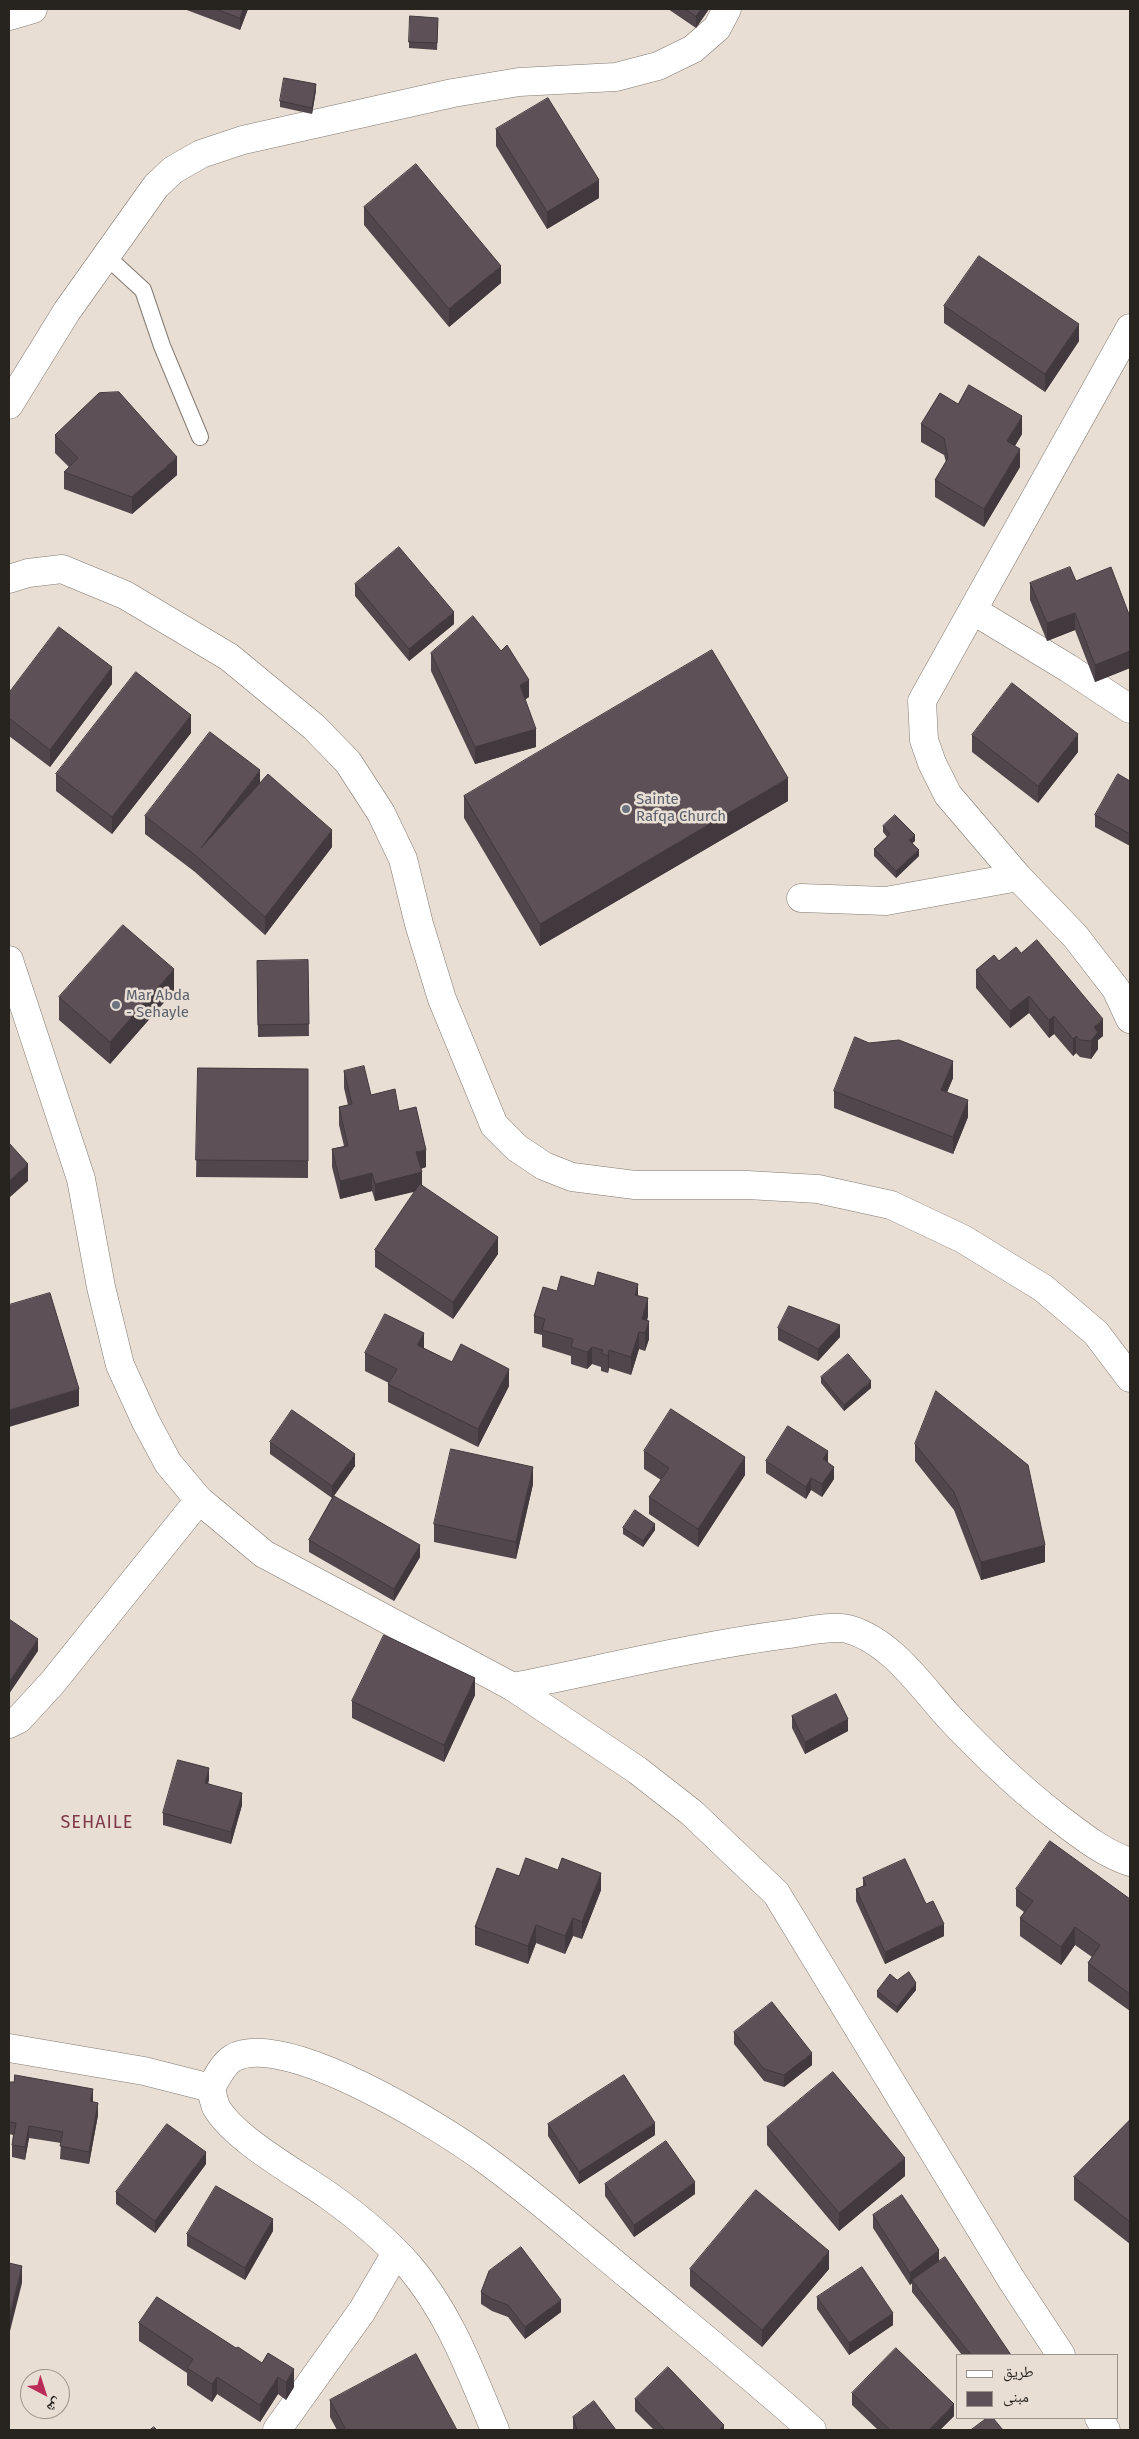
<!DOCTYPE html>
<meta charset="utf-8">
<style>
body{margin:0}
#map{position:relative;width:1139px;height:2439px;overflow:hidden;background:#e8ded4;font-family:"Fira Sans","Noto Naskh Arabic",sans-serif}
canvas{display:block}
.frame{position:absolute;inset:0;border:10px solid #272420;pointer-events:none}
.legend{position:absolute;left:956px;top:2354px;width:162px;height:65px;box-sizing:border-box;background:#e8ded4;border:1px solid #9b948c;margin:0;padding:6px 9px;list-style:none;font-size:15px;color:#272420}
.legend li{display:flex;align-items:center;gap:10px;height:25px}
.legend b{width:25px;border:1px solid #9b948c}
.north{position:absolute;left:20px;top:2369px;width:50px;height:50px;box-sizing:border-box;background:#e8ded4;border:1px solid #9b948c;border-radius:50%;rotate:140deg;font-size:14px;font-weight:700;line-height:20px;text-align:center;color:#272420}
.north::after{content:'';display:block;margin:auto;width:18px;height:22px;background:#ba2a56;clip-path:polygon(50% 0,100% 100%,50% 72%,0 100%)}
</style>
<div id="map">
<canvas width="1139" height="2439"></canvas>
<div class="frame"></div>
<ul class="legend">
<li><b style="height:6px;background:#fff"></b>طريق</li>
<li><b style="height:14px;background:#5d5157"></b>مبنى</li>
</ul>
<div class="north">ش</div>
</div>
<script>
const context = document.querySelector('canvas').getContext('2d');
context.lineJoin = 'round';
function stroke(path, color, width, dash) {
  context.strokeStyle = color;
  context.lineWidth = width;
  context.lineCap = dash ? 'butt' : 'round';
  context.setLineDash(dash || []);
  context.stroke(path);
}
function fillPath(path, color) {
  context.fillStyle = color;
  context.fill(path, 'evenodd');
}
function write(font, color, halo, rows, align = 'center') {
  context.font = font + ' "Fira Sans",sans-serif';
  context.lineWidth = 5;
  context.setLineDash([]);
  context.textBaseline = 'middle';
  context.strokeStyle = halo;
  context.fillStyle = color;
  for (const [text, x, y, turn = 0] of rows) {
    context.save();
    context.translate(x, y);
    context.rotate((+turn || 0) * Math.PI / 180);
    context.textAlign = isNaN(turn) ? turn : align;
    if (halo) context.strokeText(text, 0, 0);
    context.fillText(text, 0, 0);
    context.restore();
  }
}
const service = new Path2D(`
 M106,256L143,290L162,346L200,437`);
const minor = new Path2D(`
 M9,16L33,9
 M9,405L67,311L156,186L173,170L201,154L243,140L453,93L519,82L616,77L658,66L693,49L717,28L727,9
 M974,611L1068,668L1130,709
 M801,898L886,901L1018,877
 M513,1687C604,1669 695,1646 788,1634C804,1632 832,1625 848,1629C891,1641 920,1685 949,1717C983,1753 1018,1787 1057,1817C1081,1835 1101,1852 1130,1862
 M9,1724L19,1719L53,1682L199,1500
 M9,2048L144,2071L211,2088
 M277,2430L362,2311L396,2253`);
const tertiary = new Path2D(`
 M1130,328L922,701L924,740L932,763L948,795L1018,877L1075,936L1116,989L1130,1019
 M9,579L28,573L62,569L125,595L229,657L314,727L348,762L381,813L403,859L419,924L442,999L494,1125L517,1148L544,1166L572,1177L635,1185H747L818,1189L891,1205L963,1239L1043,1288L1096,1333L1130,1378
 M9,960L81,1179L101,1287L120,1365L146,1422L168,1463L199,1500L264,1554L513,1687L637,1770L692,1813L776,1893L1011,2279L1061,2355
 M1099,2418L1106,2430
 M495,2430C471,2373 450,2314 409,2266C386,2240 357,2216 329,2196C298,2174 234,2139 216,2107C214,2101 212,2094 211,2088C216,2079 223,2064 233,2058C284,2029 443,2128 486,2160C537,2197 584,2239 633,2279C693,2329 754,2378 812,2430`);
const wall = new Path2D(`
 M184,9H248L240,30Z
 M668,9H709L696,28Z
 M438,24L437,50L409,48V42Z
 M316,90L312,114L280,107V101Z
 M496,129L599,198L547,229L496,146Z
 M364,207L501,283L449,327L364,225Z
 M944,306L1079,341L1045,392L944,323Z
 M958,404L1022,434L1015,446L1020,467L984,527L935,497V480L946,462L944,455L921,442V424Z
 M55,435L177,475L132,514L64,489V472L69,467L55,453Z
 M1076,581L1130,617V668L1095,682L1075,630L1047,641L1030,600V583Z
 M355,584L454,624L409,661L355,596Z
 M431,653L529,697L525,699L536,747L475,764L431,671Z
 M112,684L50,767L9,736V693Z
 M191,733L112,834L56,791V774Z
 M972,735L1078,752L1038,803L972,752Z
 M1130,781V846L1095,827V815Z
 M260,784L332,847L265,935L195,872L145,834V816Z
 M464,796L788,801L540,946L464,818Z
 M883,826L915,841L912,843L919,856L896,878L874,856V849L887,837L883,832Z
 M1021,953L1103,1036L1098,1040V1049L1091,1059L1080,1057L1076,1053L1073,1056L1054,1034L1049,1038L1029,1013L1010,1028L976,988V970Z
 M308,960L309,1036L258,1037L257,974Z
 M174,991L110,1064L59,1020V997Z
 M198,1068L308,1069V1178L196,1177Z
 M344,1071L371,1095L399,1111L426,1167L421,1169L422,1185L498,1254L453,1319L375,1267V1250L415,1191L375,1201L372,1191L340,1199L332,1167V1149L344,1146L339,1125V1107L348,1105L344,1088Z
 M953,1078L947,1092L968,1117L953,1154L834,1108V1091Z
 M594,1286L638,1296L648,1316L647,1321L649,1339L645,1351L639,1349L631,1375L609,1368L608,1373L601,1371V1367L592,1364L587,1369L571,1364V1356L542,1347V1335L534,1333V1316L557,1291Z
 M778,1328L840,1337L818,1361L778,1340Z
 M424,1348L452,1362L509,1386L478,1447L388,1402V1384L389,1383L365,1371V1353Z
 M821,1377L871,1388L844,1411L821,1383Z
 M270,1442L355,1466L334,1496L420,1557L394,1601L309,1552V1540L332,1498L270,1454Z
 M915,1444L1045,1562L981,1580L954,1510L915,1461Z
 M644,1451L745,1475L698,1547L649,1514V1497L661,1480L644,1469Z
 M766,1461L828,1463L834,1479L822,1497L811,1490L806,1499L766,1473Z
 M533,1484L516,1559L434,1542V1524Z
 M623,1528L655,1530L643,1547L623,1534Z
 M475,1695L444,1762L352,1718V1701Z
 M792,1716L848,1731L805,1754L792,1728Z
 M209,1780L208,1783L242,1805L231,1844L163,1825V1813Z
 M519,1876L601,1890L582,1939L573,1936L565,1954L536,1943L528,1964L475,1945V1927Z
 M863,1878L926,1904L944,1936L885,1964L856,1901V1889L863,1886Z
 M1016,1889L1130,1899V2011L1088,1981V1963L1092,1957L1075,1945L1061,1965L1020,1936V1918L1024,1912L1016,1906Z
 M897,1980L916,1990L897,2013L877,1997V1991Z
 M734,2032L812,2065L784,2087L764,2081L734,2044Z
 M9,2082L93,2102L98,2115L89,2164L60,2159L61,2143L29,2138L25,2160L12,2157V2145L13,2135L9,2134Z
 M1130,2120V2244L1074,2200V2177Z
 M548,2124L655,2135L579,2184L548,2136Z
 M767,2127L905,2176L839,2231L767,2145Z
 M206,2164L155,2233L116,2204V2192Z
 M605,2184L695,2194L634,2237L605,2196Z
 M873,2215L939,2261L1011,2355H962L912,2292V2283L910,2285L873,2228Z
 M273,2231L245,2280L187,2246V2234Z
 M690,2269H829L762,2347L690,2286Z
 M481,2292L561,2312L525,2339L508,2317L492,2311L481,2304Z
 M157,2297L294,2387L286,2400L278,2394L260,2422L217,2394L212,2402L187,2385V2373L139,2341V2323Z
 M817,2297L893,2325L849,2355L817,2309Z
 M852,2393L954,2416L940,2430H878L852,2405Z
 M635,2399L724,2430H654L635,2411Z
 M330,2400L457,2430H337L330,2417Z
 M573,2417L616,2430H573Z`);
const shadedWall = new Path2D(`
 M243,9H248L240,30V18Z
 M701,9H709L696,28V16Z
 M316,84V90L312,114V108Z
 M599,180V198L547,229V212Z
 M501,266V283L449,327V309Z
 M1079,324V341L1045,392V374Z
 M1022,416V434L1007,459V441Z
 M1020,449V467L984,527V509Z
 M177,457V475L132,514V497Z
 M454,612V624L409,661V649Z
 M1075,613V630L1047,641V623Z
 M1130,651V668L1095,682V665Z
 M112,667V684L50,767V750Z
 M529,680V697L520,703V685Z
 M191,715V733L112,834V817Z
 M536,729V747L475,764V747Z
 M1078,734V752L1038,803V786Z
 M260,770V788L201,848Z
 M788,778V801L540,946V924Z
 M332,830V847L265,935V917Z
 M915,835V841L909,846V840Z
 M919,850V856L896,878V871Z
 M174,969V991L110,1064V1042Z
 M1029,996V1013L1010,1028V1011Z
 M1054,1016V1034L1049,1038V1020Z
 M1103,1019V1036L1098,1040V1049L1091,1059V1041L1094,1027Z
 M1076,1036V1053L1073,1056V1039Z
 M953,1061V1078L941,1107V1090Z
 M968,1100V1117L953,1154V1137Z
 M426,1150V1167L416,1170V1152Z
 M28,1164V1181L9,1198V1181Z
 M422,1172V1190L375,1201V1184Z
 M372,1173V1191L340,1199V1181Z
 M498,1237V1254L453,1319V1302Z
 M638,1284V1302L635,1295Z
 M648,1298V1316L643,1333L642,1319Z
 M649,1321V1339L645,1351V1333Z
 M840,1325V1337L818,1361V1349Z
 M639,1332V1349L631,1375V1357Z
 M424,1333V1350L417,1345Z
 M592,1347V1364L587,1369V1352Z
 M609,1350V1368L608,1373V1356Z
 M509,1369V1386L478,1447V1429Z
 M871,1381V1388L844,1411V1405Z
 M79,1389V1406L9,1427V1410Z
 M828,1451V1463L823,1459Z
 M355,1454V1466L332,1498V1486Z
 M745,1457V1475L698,1547V1529Z
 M533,1467V1484L516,1559V1542Z
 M834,1467V1479L822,1497V1484Z
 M811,1478V1490L806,1499V1487Z
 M655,1524V1530L643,1547V1541Z
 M420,1545V1557L394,1601V1589Z
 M1045,1545V1562L981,1580V1562Z
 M38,1639V1651L9,1694V1682Z
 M475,1678V1695L444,1762V1745Z
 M848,1719V1731L805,1754V1742Z
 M209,1768V1780L205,1795V1783Z
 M242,1793V1805L231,1844V1832Z
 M601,1873V1890L582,1939V1922Z
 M573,1918V1936L565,1954V1936Z
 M944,1924V1936L885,1964V1952Z
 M536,1925V1943L528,1964V1946Z
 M1075,1927V1945L1061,1965V1947Z
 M916,1983V1990L897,2013V2007Z
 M812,2053V2065L784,2087V2075Z
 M93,2089V2101L90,2113V2101Z
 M98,2103V2115L89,2164V2152Z
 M655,2123V2135L579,2184V2172Z
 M29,2126V2138L25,2160V2147Z
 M206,2152V2164L155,2233V2221Z
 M905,2158V2176L839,2231V2213Z
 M695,2182V2194L634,2237V2225Z
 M273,2219V2231L245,2280V2268Z
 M939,2250V2262L912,2280V2283L910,2285V2273Z
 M829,2251V2269L762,2347V2330Z
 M22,2266V2283L9,2335V2318Z
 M561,2300V2312L525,2339V2327Z
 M893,2313V2325L849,2355V2343Z
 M294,2369V2387L286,2400V2382Z
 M217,2377V2394L212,2402V2384Z
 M278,2377V2394L260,2422V2405Z
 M954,2404V2416L940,2430H929Z
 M724,2425V2430H719Z`);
const building = new Path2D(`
 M216,9H243L240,18Z
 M686,9H701L696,16Z
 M410,16L438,18L437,43L409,42Z
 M284,78L316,84L312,108L280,101Z
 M548,98L599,180L547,212L496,129Z
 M416,164L501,266L449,309L364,207Z
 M979,256L1079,324L1045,374L944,306Z
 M969,385L1022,416L1007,441L1020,449L984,509L935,480L948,458L944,438L921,424L940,393L958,404Z
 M119,392L177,457L132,497L64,472L78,458L55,435L99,393Z
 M399,547L454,612L409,649L355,584Z
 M1070,567L1076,581L1111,567L1130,617V651L1095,665L1075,613L1047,623L1030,583Z
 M473,616L501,651L507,645L529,680L520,685L536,729L475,747L431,653Z
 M59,627L112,667L50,750L9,718V693Z
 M712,650L788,778L540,924L464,796Z
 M136,672L191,715L112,817L56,774Z
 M1012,683L1078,734L1038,786L972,735Z
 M210,732L260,770L201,848L268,774L332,830L265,917L195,855L145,816Z
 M1118,774L1130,781V834L1095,815Z
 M895,815L915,835L909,840L919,850L896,871L874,849L890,834L883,826Z
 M123,925L174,969L110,1042L59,997Z
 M1037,940L1103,1019L1094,1027L1098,1032L1091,1041L1080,1040L1076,1036L1073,1039L1054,1016L1049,1020L1029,996L1010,1011L976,970L994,955L999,961L1016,947L1021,953Z
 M308,960L309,1024L258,1025L257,961Z
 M855,1037L869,1043L899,1040L953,1061L941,1090L968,1100L953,1137L834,1091Z
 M364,1066L371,1095L395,1089L399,1111L416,1107L426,1150L416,1152L422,1172L375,1184L372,1173L340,1181L332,1149L348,1146L339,1107L352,1104L344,1071Z
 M198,1068L308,1069V1161L196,1160Z
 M9,1143L28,1164L9,1181Z
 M420,1184L498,1237L453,1302L375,1250Z
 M598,1272L638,1284L635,1295L648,1298L642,1319L649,1321L645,1333L639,1332L631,1357L609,1350L608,1356L601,1353L603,1350L592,1347L587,1352L571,1347L573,1339L542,1330L545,1319L534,1316L543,1287L557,1291L561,1276L594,1286Z
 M50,1293L79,1389L9,1410V1305Z
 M789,1306L840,1325L818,1349L778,1328Z
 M385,1314L424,1333L417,1345L452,1362L461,1344L509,1369L478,1429L388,1384L397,1369L365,1353Z
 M848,1354L871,1381L844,1405L821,1377Z
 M936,1391L1028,1465L1045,1545L981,1562L954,1492L915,1444Z
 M671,1409L745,1457L698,1529L649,1497L669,1468L644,1451Z
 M292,1410L355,1454L332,1486L270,1442Z
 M788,1426L828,1451L823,1459L834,1467L822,1484L811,1478L806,1487L766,1461Z
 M451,1449L533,1467L516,1542L434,1524Z
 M334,1496L420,1545L394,1589L309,1540Z
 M635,1510L655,1524L643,1541L623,1528Z
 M9,1619L38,1639L9,1682Z
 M384,1635L475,1678L444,1745L352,1701Z
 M836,1694L848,1719L805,1742L792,1716Z
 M178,1760L209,1768L205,1783L242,1793L231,1832L163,1813Z
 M1050,1841L1130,1899V1994L1088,1963L1100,1945L1075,1927L1061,1947L1020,1918L1033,1901L1016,1889Z
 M526,1858L558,1870L562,1858L601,1873L582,1922L573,1918L565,1936L536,1925L528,1946L475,1927L497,1868L519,1876Z
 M905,1859L926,1904L933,1901L944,1924L885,1952L856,1889L866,1885L863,1878Z
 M909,1972L916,1983L897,2007L877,1991L890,1974L897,1980Z
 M772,2002L812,2053L784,2075L764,2069L734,2032Z
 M833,2072L905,2158L839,2213L767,2127Z
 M15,2075L93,2089L90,2101L98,2103L89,2152L60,2146L63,2132L29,2126L25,2147L12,2145L16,2123L9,2122V2082H14Z
 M624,2075L655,2123L579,2172L548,2124Z
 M1130,2120V2222L1074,2177Z
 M167,2124L206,2152L155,2221L116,2192Z
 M666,2141L695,2182L634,2225L605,2184Z
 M216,2186L273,2219L245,2268L187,2234Z
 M756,2190L829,2251L762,2330L690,2269Z
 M902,2195L939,2250L910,2273L873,2215Z
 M521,2247L561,2300L525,2327L508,2305L492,2299L481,2292L489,2271Z
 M945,2257L1011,2355H971L912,2280Z
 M9,2263L22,2266L9,2318Z
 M862,2267L893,2313L849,2343L817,2297Z
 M157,2297L236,2348L238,2347L262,2363L268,2353L294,2369L286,2382L278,2377L260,2405L217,2377L212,2384L187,2368L193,2359L139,2323Z
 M896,2348L954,2404L929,2430H890L852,2393Z
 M416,2354L457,2430H346L330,2400Z
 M668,2367L724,2425L719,2430H665L635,2399Z
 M594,2401L616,2430H577L573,2417Z
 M987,2418H993L1003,2430H971Z
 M154,2427L157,2430H150Z`);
const markers = [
 [626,809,5,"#6b7280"],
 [116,1005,5,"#6b7280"]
];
const worshipNames = [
 ["Sainte",636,800],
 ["Rafqa Church",636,817],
 ["Mar Abda",126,996],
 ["- Sehayle",126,1013]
];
const quarterNames = [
 ["SEHAILE",97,1823]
];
stroke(service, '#827970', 18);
stroke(minor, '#827970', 29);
stroke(tertiary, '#827970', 29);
stroke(service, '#fff', 16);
stroke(minor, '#fff', 28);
stroke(tertiary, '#fff', 28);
fillPath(wall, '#50464b');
fillPath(shadedWall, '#41393d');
fillPath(building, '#5d5157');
stroke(building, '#41393d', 1);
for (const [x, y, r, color] of markers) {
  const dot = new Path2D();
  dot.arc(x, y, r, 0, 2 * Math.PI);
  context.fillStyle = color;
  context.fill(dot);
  stroke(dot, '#e8ded4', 2);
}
write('15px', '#5b616d', '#e8ded4', worshipNames, 'left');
context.letterSpacing = '1px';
write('18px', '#7f3848', '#e8ded4', quarterNames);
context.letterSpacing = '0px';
</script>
